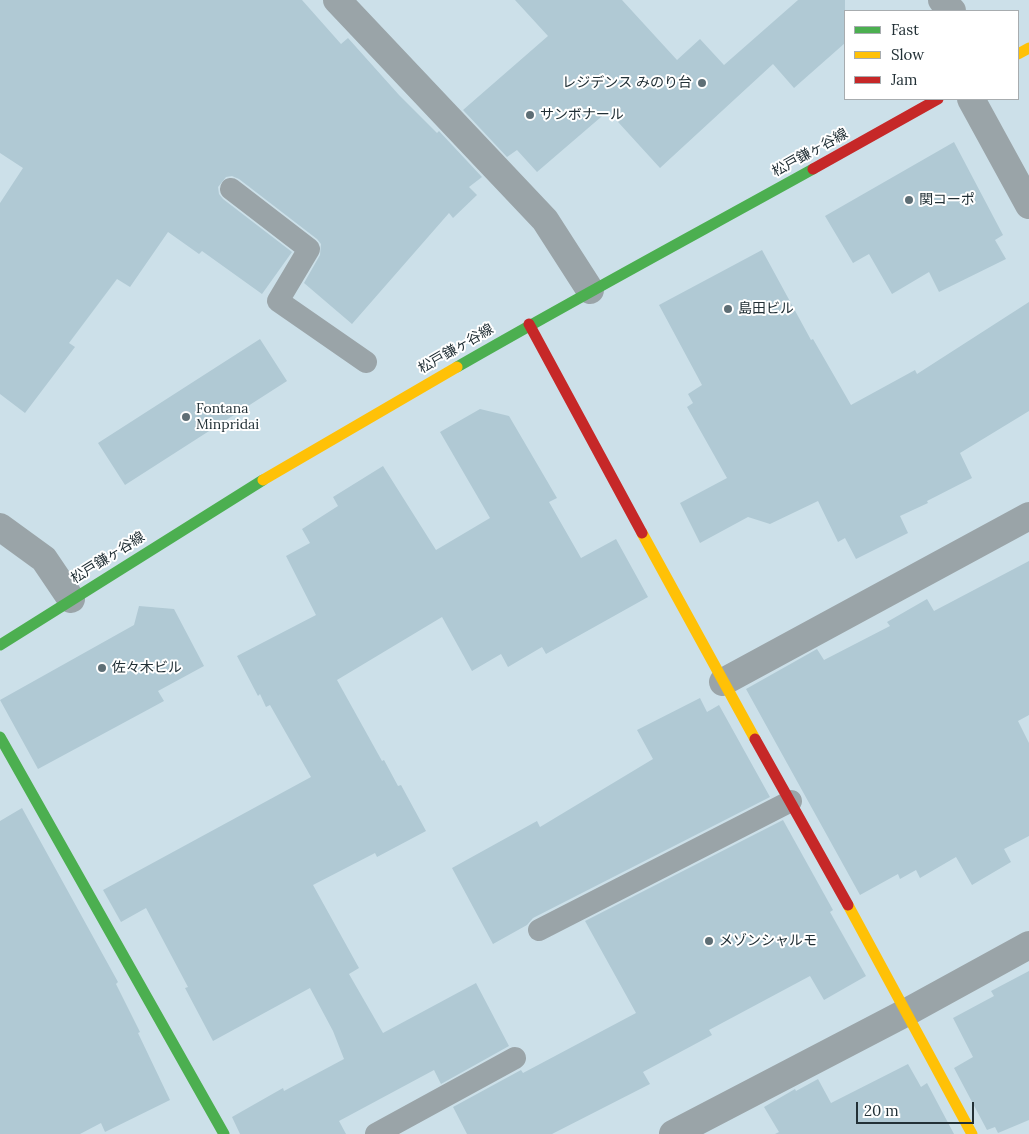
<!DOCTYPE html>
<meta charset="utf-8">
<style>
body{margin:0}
#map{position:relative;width:1029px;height:1134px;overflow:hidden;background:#cce0e9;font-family:Lora,serif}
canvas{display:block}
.legend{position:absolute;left:844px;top:10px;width:175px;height:90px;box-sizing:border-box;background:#fff;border:1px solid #a7acaf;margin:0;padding:6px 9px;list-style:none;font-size:15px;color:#223036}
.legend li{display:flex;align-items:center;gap:10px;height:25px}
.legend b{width:25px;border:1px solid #a7acaf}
.scale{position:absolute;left:856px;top:1102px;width:118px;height:22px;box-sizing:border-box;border:2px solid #223036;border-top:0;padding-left:6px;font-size:15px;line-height:18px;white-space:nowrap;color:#223036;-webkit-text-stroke:4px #fff;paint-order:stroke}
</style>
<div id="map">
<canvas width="1029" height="1134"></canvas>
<ul class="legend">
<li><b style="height:6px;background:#4caf50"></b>Fast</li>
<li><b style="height:6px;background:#ffc107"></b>Slow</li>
<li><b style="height:6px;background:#c62828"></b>Jam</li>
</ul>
<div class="scale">20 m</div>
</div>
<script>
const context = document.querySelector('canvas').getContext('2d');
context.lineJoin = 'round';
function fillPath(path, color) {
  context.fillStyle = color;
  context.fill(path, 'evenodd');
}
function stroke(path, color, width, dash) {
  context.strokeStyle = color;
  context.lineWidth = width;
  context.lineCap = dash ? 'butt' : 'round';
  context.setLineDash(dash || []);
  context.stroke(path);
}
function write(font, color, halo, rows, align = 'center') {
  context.font = font + ' Lora,"Noto Sans JP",serif';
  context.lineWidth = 4;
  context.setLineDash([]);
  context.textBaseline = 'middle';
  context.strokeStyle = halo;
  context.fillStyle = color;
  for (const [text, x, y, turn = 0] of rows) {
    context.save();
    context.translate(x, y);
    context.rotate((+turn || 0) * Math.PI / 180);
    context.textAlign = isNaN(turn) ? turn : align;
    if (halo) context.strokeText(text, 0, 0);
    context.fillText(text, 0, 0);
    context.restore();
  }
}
const building = new Path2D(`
 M0,0H302L341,44L348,38L399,95L437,133L439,131L482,177L469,187L477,195L453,218L449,213L352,324L304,283L320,255L321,244L317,239L239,179L232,176L226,177L218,187L219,194L223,199L292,252L262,294L202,251L199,254L168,232L130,287L117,279L69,343L75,347L25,413L0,394V203L23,168L0,153Z
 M515,0H622L677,60L700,39L724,65L798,0H845V43L794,88L773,64L660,168L608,111L537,172L517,150L507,157L463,110L548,36Z
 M954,142L1003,235L995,240L1006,259L939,292L929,272L892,294L869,254L853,263L825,216Z
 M762,250L811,340L813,339L851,405L915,370L917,374L1029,302V411L960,453L972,478L927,501L928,503L900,516L908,533L856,559L845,538L838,542L818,501L770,524L748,517L700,543L680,503L727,478L687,407L693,403L688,394L702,385L659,305Z
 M260,339L287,381L125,485L98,443Z
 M480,409L509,416L557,498L549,502L581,558L616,539L648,597L546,654L542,647L508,667L501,654L472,671L442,617L337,680L382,761L384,760L398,786L401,785L426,831L377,857L375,853L313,885L359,968L349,974L383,1033L476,983L509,1046L441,1084L434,1070L339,1121L346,1134H240L232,1117L283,1088L284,1091L344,1059L333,1031L310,988L213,1041L185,988L188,987L146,908L121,922L103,890L311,777L270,705L266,707L260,694L258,696L237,656L316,615L286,556L310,543L302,529L338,506L333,497L383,466L436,550L490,518L440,432Z
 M1029,561V715L1018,721L1029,743V836L1004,849L1011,862L972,885L956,857L920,878L916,870L900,879L898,874L860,895L746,689L817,649L824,660L890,626L887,622L927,599L934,611Z
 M139,606L174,609L204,666L158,691L164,701L38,769L0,700L134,625Z
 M700,698L707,712L719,705L770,797L533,918L527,925L493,944L452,868L537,821L540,827L653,759L637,730Z
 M22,808L118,982L116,984L140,1032L138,1033L170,1100L105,1132L101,1123L80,1134H0V821Z
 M783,820L833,910L830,912L866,976L824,1000L810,976L709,1030L712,1035L643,1072L650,1084L552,1134H467L453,1107L521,1070L523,1073L636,1013L585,921Z
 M1029,971V1120L998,1133L995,1127L987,1130L954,1068L973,1057L953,1018L994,996L991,991Z
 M908,1064L921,1087L927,1083L954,1134H775L779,1132L764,1107L795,1089L796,1091L818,1079L831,1103Z`);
const lane = new Path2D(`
 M231,189L309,249L278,301L366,362
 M539,930L791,801
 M376,1134L515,1058`);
const street = new Path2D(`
 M337,0L545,220L590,290
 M942,0L952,11
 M971,99L1029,205
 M0,527L44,559L71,599
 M723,682L1029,516
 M673,1134L907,1012L1029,945`);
const fast = new Path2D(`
 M457,367C575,299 694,235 813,169
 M0,645L263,480
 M0,737L224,1134`);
const slow = new Path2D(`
 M1018,54L1029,48
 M263,480L457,367
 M642,533L755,739
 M848,905L972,1134`);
const jam = new Path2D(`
 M813,169L938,99
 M529,324L642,533
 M755,739L848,905`);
const markers = [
 [702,83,5,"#5e6e75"],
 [530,115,5,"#5e6e75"],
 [909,200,5,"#5e6e75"],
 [728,309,5,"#5e6e75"],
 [186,417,5,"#5e6e75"],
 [102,668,5,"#5e6e75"],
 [709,941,5,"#5e6e75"]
];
const poiNames = [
 ["レジデンス みのり台",692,83,"right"],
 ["サンボナール",540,115],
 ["関コーポ",919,200],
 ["島田ビル",738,309],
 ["Fontana",196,409],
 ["Minpridai",196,425],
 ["佐々木ビル",112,668],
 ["メゾンシャルモ",719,941]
];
const streetNames = [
 ["松戸鎌ヶ谷線",810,153,-29],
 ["松戸鎌ヶ谷線",456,349,-30],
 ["松戸鎌ヶ谷線",108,558,-32]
];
fillPath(building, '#b0c9d4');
stroke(lane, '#9aa4a8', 22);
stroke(street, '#9aa4a8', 28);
stroke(fast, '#4caf50', 11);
stroke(slow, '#ffc107', 11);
stroke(jam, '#c62828', 11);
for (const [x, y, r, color] of markers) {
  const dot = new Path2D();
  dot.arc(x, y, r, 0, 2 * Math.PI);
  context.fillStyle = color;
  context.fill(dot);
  stroke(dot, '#fff', 2);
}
write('14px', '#223036', '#fff', poiNames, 'left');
write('14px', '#223036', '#fff', streetNames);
</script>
